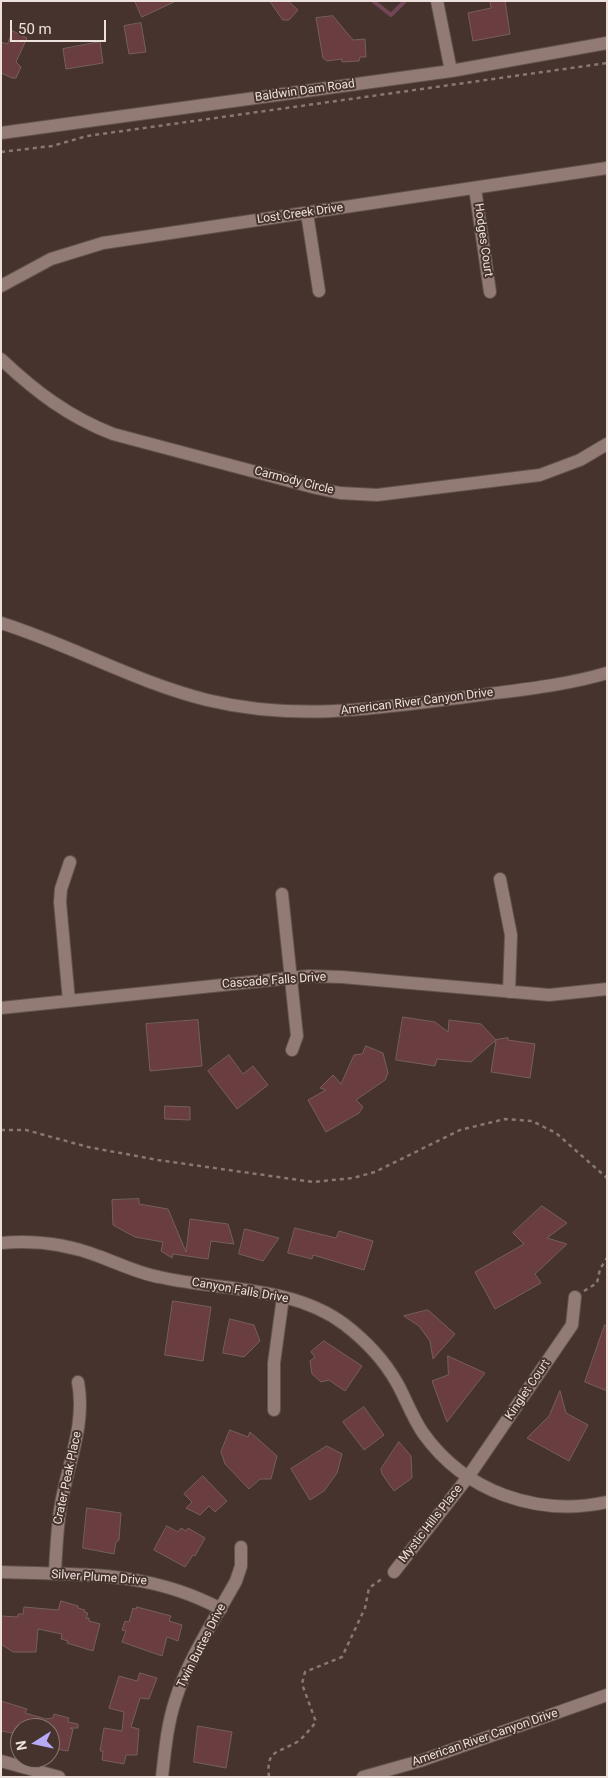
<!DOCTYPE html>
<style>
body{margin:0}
#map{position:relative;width:608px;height:1778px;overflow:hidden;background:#46332d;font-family:Roboto,sans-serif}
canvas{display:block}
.frame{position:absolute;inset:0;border:2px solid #ede1dd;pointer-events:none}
.north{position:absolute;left:10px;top:1718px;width:50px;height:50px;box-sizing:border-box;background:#46332d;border:1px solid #897973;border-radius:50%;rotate:260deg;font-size:14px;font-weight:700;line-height:20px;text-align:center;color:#ede1dd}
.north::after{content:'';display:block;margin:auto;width:18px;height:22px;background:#b7abf8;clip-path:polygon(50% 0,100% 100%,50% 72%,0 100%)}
.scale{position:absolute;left:10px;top:20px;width:96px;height:22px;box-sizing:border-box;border:2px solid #ede1dd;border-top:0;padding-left:6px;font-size:15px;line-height:18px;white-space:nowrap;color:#ede1dd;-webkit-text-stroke:4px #46332d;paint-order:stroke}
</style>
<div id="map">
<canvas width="608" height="1778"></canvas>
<div class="frame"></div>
<div class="north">N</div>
<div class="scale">50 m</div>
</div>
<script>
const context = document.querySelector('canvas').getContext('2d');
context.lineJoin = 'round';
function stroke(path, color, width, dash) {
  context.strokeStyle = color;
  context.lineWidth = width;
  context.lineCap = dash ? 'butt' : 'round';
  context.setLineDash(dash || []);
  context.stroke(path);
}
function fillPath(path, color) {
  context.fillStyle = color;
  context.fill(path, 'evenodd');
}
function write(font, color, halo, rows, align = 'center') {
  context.font = font + ' Roboto,sans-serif';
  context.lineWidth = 4;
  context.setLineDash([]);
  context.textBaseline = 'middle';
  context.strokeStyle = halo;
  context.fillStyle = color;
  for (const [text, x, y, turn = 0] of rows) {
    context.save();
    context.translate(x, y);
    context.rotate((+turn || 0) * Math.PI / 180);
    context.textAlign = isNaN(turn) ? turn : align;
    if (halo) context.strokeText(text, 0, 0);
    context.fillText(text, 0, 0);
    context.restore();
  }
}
const stream = new Path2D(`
 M373,1L391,15L405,1`);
const building = new Path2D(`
 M135,1H176L142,17Z
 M270,1H288L298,10L289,20H283Z
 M490,1H505L510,34L473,41L468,13L491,8Z
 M333,16L353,40L365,39L366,57H360L359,61L342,62V59L327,61L323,58L316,18Z
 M141,23L146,52L129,54L124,26Z
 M13,31L27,38L16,62L21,67L16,78H12L1,73V42L7,44Z
 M100,42L103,63L66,69L63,49Z
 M403,1017L435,1022L448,1032L449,1020L481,1024L496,1040L471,1062L437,1059L435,1066L396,1060Z
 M198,1020L202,1066L150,1071L146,1024Z
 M508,1038V1040L535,1044L530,1078L491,1072L496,1040Z
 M366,1046L383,1053L388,1073L385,1080L356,1100L363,1107L359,1113L326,1132L308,1100L326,1090L320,1088L333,1075L341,1084L354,1055L362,1054Z
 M229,1055L243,1074L253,1066L268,1085L237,1109L208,1071Z
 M165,1106L190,1107V1120L165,1119Z
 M139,1199V1204L168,1209L186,1252L190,1219L228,1224L234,1244L211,1241L208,1259L173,1254L172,1258L161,1251L163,1242L135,1237L113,1225L112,1200Z
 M542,1206L567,1223L547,1238L567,1244L535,1274L541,1283L495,1309L475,1272L524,1244L513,1233Z
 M295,1228L336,1238L339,1231L373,1241L364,1270L313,1255L312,1259L288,1253Z
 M245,1229L279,1238L263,1261L239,1254Z
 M173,1301L211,1307L203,1361L165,1355Z
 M428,1310L455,1334L433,1359L430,1341L419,1326L404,1316Z
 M230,1319L254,1325L260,1341L244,1357L223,1353Z
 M605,1325L607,1326V1391L585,1382Z
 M324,1341L362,1366L345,1391L329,1380L321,1382L312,1374L310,1361L315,1357L311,1352Z
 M448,1356L485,1373L447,1422L432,1381L448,1375Z
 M560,1391L566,1413L588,1425L569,1461L527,1438L549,1416Z
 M364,1407L384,1435L364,1450L343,1422Z
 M230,1430L248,1437L250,1432L277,1456L271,1479H260L249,1489L225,1464L221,1452Z
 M399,1442L411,1456L412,1478L394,1491L382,1474L381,1469Z
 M327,1446L342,1454L337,1473L324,1491L310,1500L291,1469Z
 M203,1476L227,1501L215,1512L209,1506L200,1515L186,1508L192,1502L184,1494Z
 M87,1508L121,1513L119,1540L116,1542L114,1554L83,1548Z
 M167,1526L178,1532L181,1528L186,1531L188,1528L205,1538L195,1556L193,1555L185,1567L154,1550Z
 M61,1601L78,1606V1608L85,1610L84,1612L88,1613L86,1618H89V1621L100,1624L93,1651L67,1643L68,1641L61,1639L62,1634L38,1629L36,1652H13L1,1644V1616L18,1617V1614H23L24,1607L58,1610Z
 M137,1607L171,1616L169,1621L182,1625L178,1641L167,1637L162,1656L122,1642L126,1631L122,1630L125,1621L129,1622L133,1608L136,1609Z
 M140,1673L157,1678L149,1699L140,1698L131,1727L139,1729L137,1755H126L124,1764L102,1760L103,1751H100L104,1728L122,1731L124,1712L109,1708L119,1676L137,1681Z
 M1,1701L27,1709L25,1713L46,1719L53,1718L54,1714L69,1718L68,1722L78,1724V1728H70L73,1729L68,1751L50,1748V1728H20L19,1734L1,1731Z
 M198,1726L232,1732L226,1768L194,1762Z`);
const path = new Path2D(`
 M1,152L52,146L87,136L607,63
 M1,1130H26L88,1147L158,1160L313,1182L353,1178L375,1172L460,1130L505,1119L532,1121L556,1133L607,1178
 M584,1291L597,1283L600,1269L607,1258
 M269,1777C266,1749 277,1754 297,1742C305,1736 310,1729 316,1722L302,1684L305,1672L342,1657L365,1608L369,1588L383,1578`);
const minor = new Path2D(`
 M437,1L451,71
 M1,133L451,71L607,43
 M475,188L490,292
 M307,213L319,291
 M1,286L51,259L103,243L607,168
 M1,359C36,392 69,417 113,434L316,488L340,493L377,495L540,475L580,460L607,444
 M500,879L511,935L509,992
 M282,894L297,1036L292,1050
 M69,1001L60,902L61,889L70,862
 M1,1008L309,976L342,977L549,995L607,989
 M1,1243C34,1240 67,1244 98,1256C118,1263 137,1273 159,1277C220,1291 291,1285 344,1324C365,1340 384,1360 397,1383C406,1399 412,1417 423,1433C465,1492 537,1517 607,1502
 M274,1410V1363L283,1297
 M1,1572C81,1575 148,1570 221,1609
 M394,1572L468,1477L572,1325L575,1297
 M55,1574C56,1550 57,1527 61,1504C68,1463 86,1424 78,1382
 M162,1777C165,1751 167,1726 175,1701C188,1659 215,1619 236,1581L241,1566V1547`);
const tertiary = new Path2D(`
 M1,623C71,645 135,682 207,700C298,722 381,708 473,696C517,690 563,686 607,673
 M1,1761L59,1777
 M363,1777L420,1761L607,1695`);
const streetNames = [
 ["Baldwin Dam Road",305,91,-8],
 ["Lost Creek Drive",300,214,-8],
 ["Hodges Court",483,240,82],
 ["Carmody Circle",294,481,14],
 ["American River Canyon Drive",417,702,-7],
 ["Cascade Falls Drive",274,981,-4],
 ["Canyon Falls Drive",240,1291,10],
 ["Kinglet Court",528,1390,-56],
 ["Crater Peak Place",68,1478,-78],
 ["Mystic Hills Place",431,1524,-52],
 ["Silver Plume Drive",99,1578,4],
 ["Twin Buttes Drive",202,1646,-63],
 ["American River Canyon Drive",485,1738,-19]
];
stroke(stream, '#714657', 4);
fillPath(building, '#6a3d40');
stroke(building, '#755f60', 1);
stroke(minor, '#61524d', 14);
stroke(tertiary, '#61524d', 14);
stroke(path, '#887873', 2.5, [4, 4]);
stroke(minor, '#917b74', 12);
stroke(tertiary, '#917b74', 12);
write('12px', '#ede1dd', '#46332d', streetNames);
</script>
